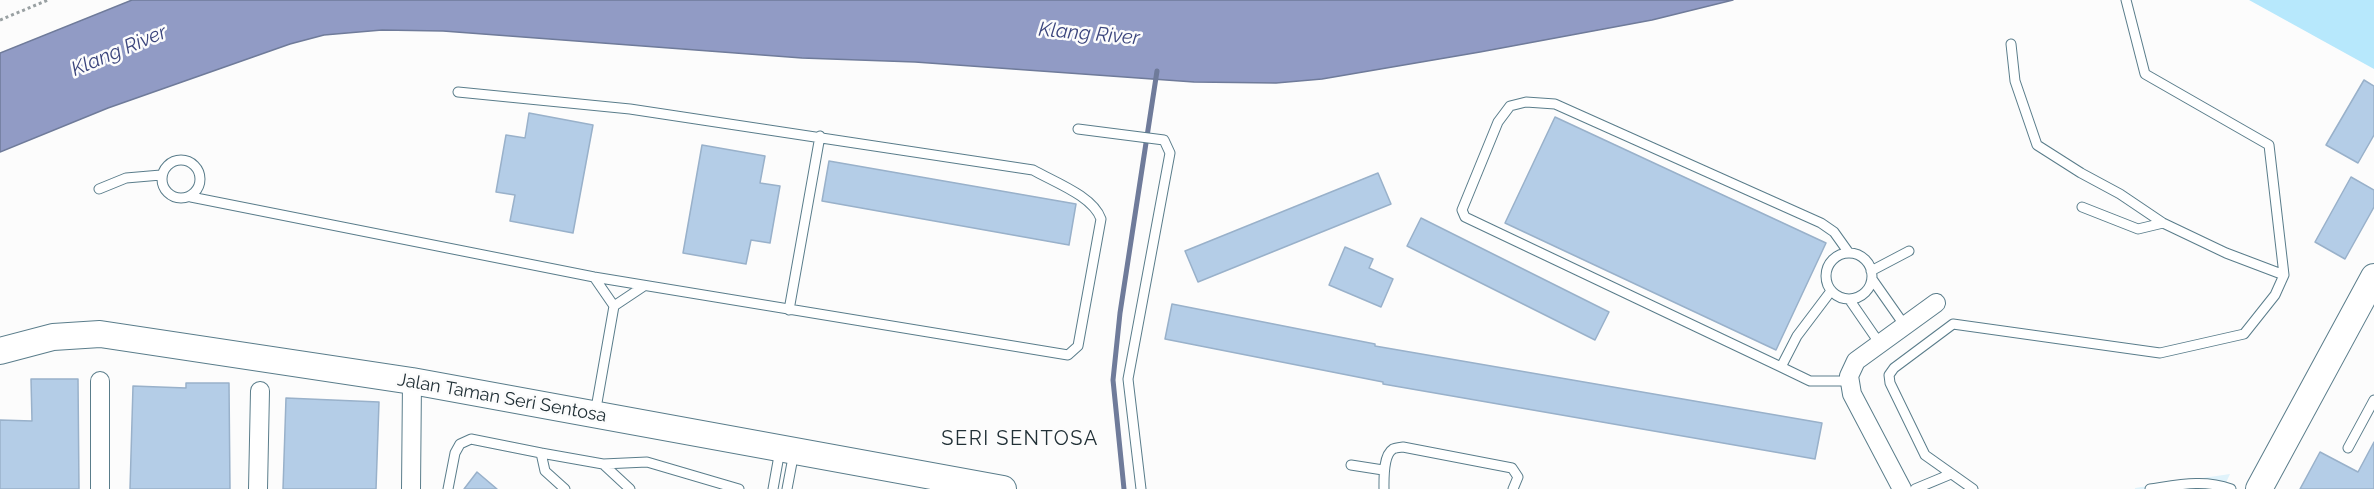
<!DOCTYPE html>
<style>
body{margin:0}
canvas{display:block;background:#fcfcfc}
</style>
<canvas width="2374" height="489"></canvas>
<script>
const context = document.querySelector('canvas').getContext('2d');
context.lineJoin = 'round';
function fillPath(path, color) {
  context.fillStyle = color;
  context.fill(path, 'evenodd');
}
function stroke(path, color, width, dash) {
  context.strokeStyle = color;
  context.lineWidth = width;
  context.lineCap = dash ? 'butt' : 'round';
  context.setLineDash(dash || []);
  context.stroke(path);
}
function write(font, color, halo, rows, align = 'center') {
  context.font = font + ' Raleway,sans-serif';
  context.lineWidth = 5;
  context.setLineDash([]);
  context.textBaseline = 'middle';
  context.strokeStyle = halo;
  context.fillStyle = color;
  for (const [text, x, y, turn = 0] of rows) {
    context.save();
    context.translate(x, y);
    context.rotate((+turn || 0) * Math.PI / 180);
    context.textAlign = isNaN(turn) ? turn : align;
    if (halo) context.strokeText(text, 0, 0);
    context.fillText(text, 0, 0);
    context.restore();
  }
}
const built = new Path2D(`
 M2230,474L2223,489H2135V488Z`);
const green = new Path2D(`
 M2249,0H2374V69Z`);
const water = new Path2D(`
 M132,0H1733L1652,20L1480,52L1322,79L1276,83L1194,82L915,62L802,58L443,31L382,30L324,35L290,44L108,108L0,152V53Z`);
const stream = new Path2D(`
 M1124,489L1113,380L1120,313L1157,71`);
const building = new Path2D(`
 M2364,80L2374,86V135L2358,163L2326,145Z
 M529,113L593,125L573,233L510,221L515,195L496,192L506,135L525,138Z
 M1555,117L1826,243L1776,350L1505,223Z
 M702,145L765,156L760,183L780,186L770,243L751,240L746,264L683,253Z
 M829,161L1076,204L1069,245L822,201Z
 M1378,173L1391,204L1198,282L1185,251Z
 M2351,177L2374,190V207L2345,259L2315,242Z
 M1421,218L1609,312L1595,340L1407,246Z
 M1345,247L1373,259L1369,268L1393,279L1381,307L1329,285Z
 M1172,304L1375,344V346L1822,423L1815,459L1383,384V382L1165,339Z
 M31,379H78L79,489H0V420L32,421Z
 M186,383H229L230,489H130L133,386L186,388Z
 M286,398L379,402L376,489H283Z
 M2374,442V489H2300L2320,452L2358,472Z
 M477,472L497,489H464Z`);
const path = new Path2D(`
 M0,20L48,0`);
const service = new Path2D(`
 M2126,0L2145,74L2269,145L2284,275
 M1078,129L1164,140L1170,153L1128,379L1141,489
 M162 179a19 19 0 1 1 38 0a19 19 0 1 1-38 0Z
 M99,189L126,178L161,175
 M191,197L594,277L1068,355L1078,346L1101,219C1093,196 1054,182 1033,170L630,109L458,92
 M2082,207L2138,229L2163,223
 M1826 276a23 23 0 1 1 46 0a23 23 0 1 1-46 0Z
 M1871,271L1909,251
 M594,277L614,306L595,414
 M1872,279L1905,326
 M1831,291L1797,336L1781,367L1465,217L1462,210L1498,122L1510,106L1526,102L1555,104L1821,223L1834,232L1849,253
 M1849,299L1880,344
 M614,306L644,286
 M789,310L820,136
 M1781,367L1810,381H1849
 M2348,448L2374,400
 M541,453L603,464L647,462L739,489
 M603,464L630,489
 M1351,465L1383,470
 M448,489L455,453L460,444L471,439L541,453L545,471L565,489
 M773,489L780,450
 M787,489L794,452
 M1384,489C1384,479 1383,455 1393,449C1394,448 1403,447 1403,447L1512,468L1518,477L1513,489
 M1915,489L1951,474
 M1973,489L1925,455L1890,383L1889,375L1894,368L1953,324L2160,353L2244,334L2275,295L2284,275L2226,253L2163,223L2120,194L2081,173L2037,145L2015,81L2011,44
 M2150,489C2178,485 2204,479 2231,489`);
const minor = new Path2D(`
 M100,489V381
 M258,489L260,391
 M411,489L412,381
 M1902,489L1852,394L1849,376L1856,361L1936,303`);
const secondary = new Path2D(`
 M0,351L53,337L100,334L412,381L1003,489
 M2259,489L2374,277`);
const streetNames = [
 ["Jalan Taman Seri Sentosa",502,398,10]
];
const waterNames = [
 ["Klang River",1089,34,5],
 ["Klang River",119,51,-23]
];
const neighbourhoodNames = [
 ["SERI SENTOSA",1020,439]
];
fillPath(built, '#e0f3fb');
fillPath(green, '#b7e8fc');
fillPath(water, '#919bc5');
stroke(water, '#6f7b9a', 1.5);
stroke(stream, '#6f7b9a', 5);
fillPath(building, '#b4cde7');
stroke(building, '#99b1ca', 1.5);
stroke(service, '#5a7d8b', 11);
stroke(minor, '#5a7d8b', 20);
stroke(secondary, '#5a7d8b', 28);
stroke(path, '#99a0a2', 3, [3, 3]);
stroke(service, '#fff', 9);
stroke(minor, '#fff', 18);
stroke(secondary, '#fff', 26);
write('18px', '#213036', '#fcfcfc', streetNames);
write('italic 20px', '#3b457d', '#fcfcfc', waterNames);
context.letterSpacing = '1.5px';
write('20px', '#213036', '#fcfcfc', neighbourhoodNames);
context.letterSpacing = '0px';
</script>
